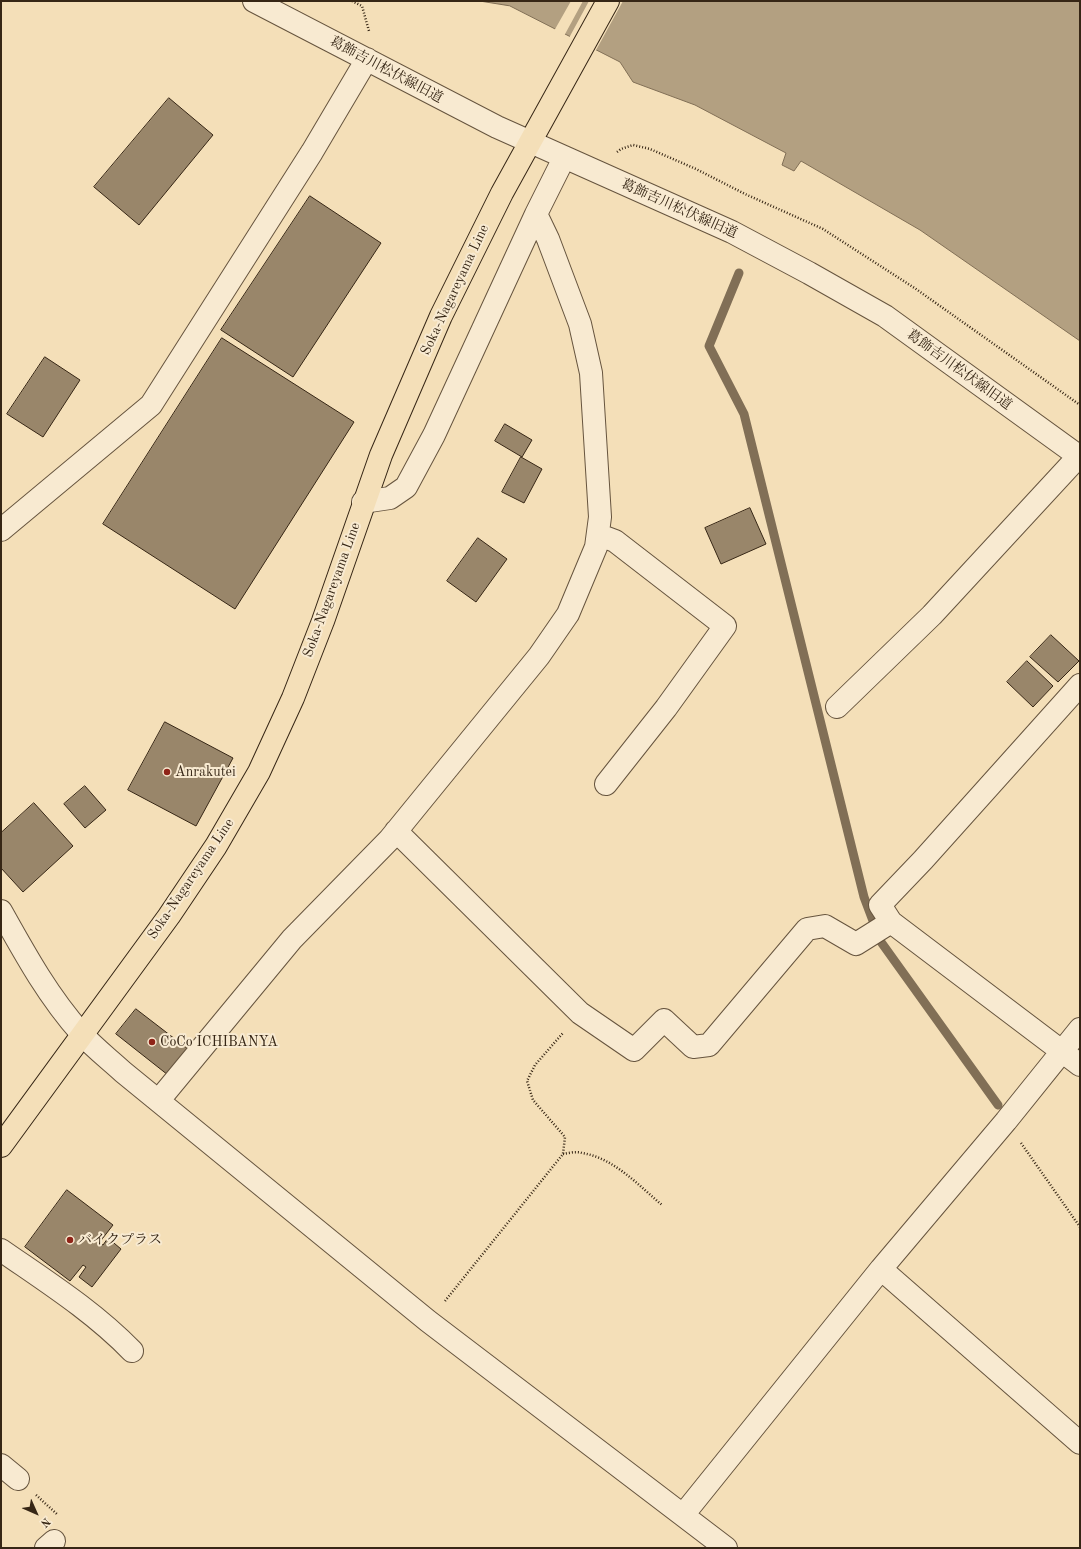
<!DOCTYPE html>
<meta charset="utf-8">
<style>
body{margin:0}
#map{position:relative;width:1081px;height:1549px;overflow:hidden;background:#f4dfb8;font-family:"Old Standard TT",serif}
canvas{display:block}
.frame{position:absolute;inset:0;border:2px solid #362615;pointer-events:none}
.north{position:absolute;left:16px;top:1493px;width:40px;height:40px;-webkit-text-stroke:3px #f8ead1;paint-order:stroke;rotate:135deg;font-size:11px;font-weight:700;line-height:16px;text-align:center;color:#362615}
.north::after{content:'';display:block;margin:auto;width:14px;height:18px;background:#362615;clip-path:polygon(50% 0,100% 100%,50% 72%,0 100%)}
</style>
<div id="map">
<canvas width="1081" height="1549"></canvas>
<div class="frame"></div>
<div class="north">N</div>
</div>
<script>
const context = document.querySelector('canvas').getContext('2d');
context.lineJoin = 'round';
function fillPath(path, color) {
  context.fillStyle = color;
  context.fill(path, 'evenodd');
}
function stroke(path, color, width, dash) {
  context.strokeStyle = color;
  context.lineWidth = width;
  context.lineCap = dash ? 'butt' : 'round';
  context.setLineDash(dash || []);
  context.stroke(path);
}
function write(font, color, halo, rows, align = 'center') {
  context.font = font + ' "Old Standard TT","Noto Serif JP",serif';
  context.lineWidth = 4;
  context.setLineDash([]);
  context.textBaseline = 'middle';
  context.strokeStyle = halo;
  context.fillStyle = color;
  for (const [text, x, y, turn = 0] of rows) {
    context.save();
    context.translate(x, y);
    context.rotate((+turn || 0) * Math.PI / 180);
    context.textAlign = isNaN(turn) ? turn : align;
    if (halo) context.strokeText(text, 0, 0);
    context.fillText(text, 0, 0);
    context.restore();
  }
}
const water = new Path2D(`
 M480,1H1080V341L920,230L801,161L794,171L782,165L786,153L695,105L633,82L620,62L510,6Z`);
const pier = new Path2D(`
 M571,1H583L564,36L554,31Z
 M589,1H623L595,52L569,38Z`);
const stream = new Path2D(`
 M739,273L709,346L744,414L864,897L881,942L998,1105`);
const building = new Path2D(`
 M169,98L213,135L139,225L94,187Z
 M310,196L381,243L293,377L221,330Z
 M222,338L354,422L235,609L103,524Z
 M45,357L80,380L43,437L7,414Z
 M505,424L532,440L522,457L495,441Z
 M521,457L542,469L524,503L502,492Z
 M750,508L766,544L721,564L705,528Z
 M478,538L507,559L476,602L447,581Z
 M1051,635L1079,661L1058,682L1030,657Z
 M1027,661L1053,686L1033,707L1007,682Z
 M165,722L233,758L196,826L128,790Z
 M85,786L106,810L85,828L64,804Z
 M34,803L73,846L23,892L1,868V833Z
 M136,1009L188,1049L168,1075L116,1034Z
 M67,1190L113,1225L99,1243L103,1245L108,1238L121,1249L92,1287L79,1277L86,1267L83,1265L70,1281L25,1247Z`);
const path = new Path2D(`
 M352,1L362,6L369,31
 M617,152L621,149L633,145L650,149L696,169L745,194L823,229L916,289L1080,405
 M1021,1143L1080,1227
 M563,1154C569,1153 576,1151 582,1153C614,1158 638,1185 662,1205
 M445,1301L563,1154L565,1137L533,1100L527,1081L535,1065L563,1033
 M36,1495L58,1515`);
const minor = new Path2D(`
 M254,1L497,127L732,232L809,273L885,316L1080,457
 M363,502L390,498L406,487L434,435L536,214L564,158
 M1,530L151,405L312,152L367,59
 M599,535L615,541L725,626L666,708L606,784
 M1080,685L923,860L880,905L891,922L1080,1065
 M837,707L932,615L1079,456
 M396,831L580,1013L634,1050L664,1020L693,1047L709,1045L807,929L825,926L856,944L891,922
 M1,911C25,954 48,996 81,1033C93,1047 109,1059 123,1072L428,1321L726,1548
 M159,1100L292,939L389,840L539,656L568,614L596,547L600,517L591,373L580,324L548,239L536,214
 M1,1250C47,1282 93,1311 132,1351
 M881,1269L1080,1443
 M1,1465L18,1479
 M683,1515L881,1269L1006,1121L1080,1029
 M46,1548L54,1541`);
const major = new Path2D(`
 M1,1146L169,916L216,846L259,772L293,698L323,621L381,455L441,316L502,193L608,1`);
const markers = [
 [167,772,4,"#8f2418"],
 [152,1042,4,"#8f2418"],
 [70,1240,4,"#8f2418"]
];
const streetNames = [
 ["葛飾吉川松伏線旧道",386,70,28],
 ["葛飾吉川松伏線旧道",679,209,24],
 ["Soka-Nagareyama Line",455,290,-65],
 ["葛飾吉川松伏線旧道",959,370,36],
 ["Soka-Nagareyama Line",332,590,-70],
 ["Soka-Nagareyama Line",191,879,-56]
];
const poiNames = [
 ["Anrakutei",175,772],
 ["CoCo ICHIBANYA",160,1042],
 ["バイクプラス",78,1240]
];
fillPath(water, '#b3a081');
stroke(water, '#816f56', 1);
fillPath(pier, '#f4dfb8');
stroke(stream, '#816f56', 9);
fillPath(building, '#99866a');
stroke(building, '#362615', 1);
stroke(minor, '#66543e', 24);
stroke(major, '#362615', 24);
stroke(path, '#362615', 2.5, [1, 2]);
stroke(minor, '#f8ead1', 22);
stroke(major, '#f4dfb8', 22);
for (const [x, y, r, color] of markers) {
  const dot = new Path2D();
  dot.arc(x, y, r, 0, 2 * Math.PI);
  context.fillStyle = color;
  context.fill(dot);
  stroke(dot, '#f8ead1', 1.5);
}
write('14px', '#362615', '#f8ead1', streetNames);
write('14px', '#362615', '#f8ead1', poiNames, 'left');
</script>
